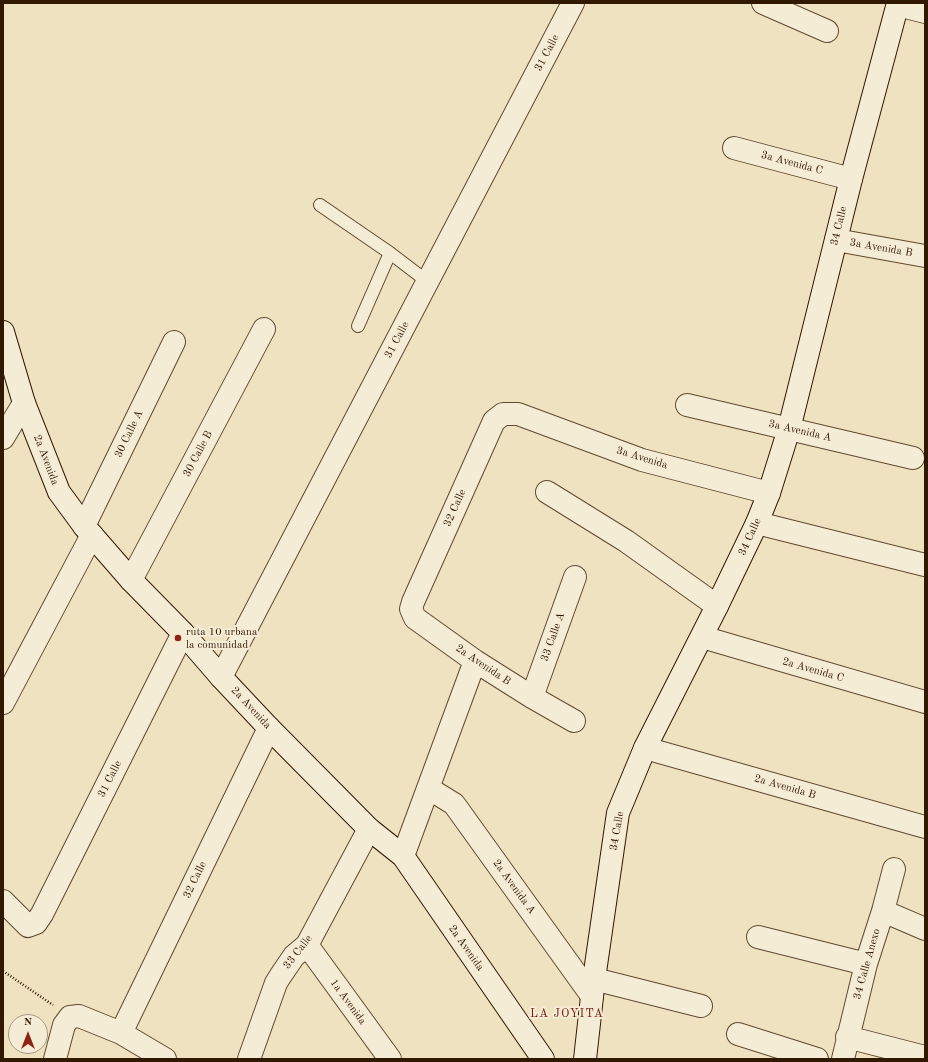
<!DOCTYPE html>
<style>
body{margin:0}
#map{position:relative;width:928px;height:1062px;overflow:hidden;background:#efe2c0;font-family:"Old Standard TT",serif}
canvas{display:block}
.frame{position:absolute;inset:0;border:4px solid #311800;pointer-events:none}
.north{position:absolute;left:8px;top:1014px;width:40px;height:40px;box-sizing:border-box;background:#f5ecd6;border:1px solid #a79780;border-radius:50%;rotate:0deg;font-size:11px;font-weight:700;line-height:16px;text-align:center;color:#311800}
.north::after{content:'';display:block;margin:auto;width:14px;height:18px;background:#8f2418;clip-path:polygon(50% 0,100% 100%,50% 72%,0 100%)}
</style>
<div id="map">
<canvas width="928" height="1062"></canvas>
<div class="frame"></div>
<div class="north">N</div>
</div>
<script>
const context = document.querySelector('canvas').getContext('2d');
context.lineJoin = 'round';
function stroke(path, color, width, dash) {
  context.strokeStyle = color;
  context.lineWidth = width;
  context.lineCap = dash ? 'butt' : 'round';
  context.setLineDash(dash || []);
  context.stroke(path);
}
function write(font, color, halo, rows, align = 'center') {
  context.font = font + ' "Old Standard TT",serif';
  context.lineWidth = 4;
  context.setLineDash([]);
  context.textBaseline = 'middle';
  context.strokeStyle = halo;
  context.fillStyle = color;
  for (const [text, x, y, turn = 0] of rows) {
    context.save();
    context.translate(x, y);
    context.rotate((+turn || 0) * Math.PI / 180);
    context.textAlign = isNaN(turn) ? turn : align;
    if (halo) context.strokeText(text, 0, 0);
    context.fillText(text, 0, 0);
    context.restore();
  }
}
const path = new Path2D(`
 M3,971L53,1005`);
const lane = new Path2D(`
 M320,205L390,253L428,282
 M358,326L390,253`);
const street = new Path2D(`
 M763,3L827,31
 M898,5L925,12
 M734,148L851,179
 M836,240L925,256
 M687,405L913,458
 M3,438L24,403
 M547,492L626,541L717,606
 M757,523L925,565
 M84,526L174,342
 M131,580L264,329
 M702,637L925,702
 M221,677L573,3
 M532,697L575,577
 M3,703L92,535
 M574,721L532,697L475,661L415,618L411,609L413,602L494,421L503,414H518L642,460L769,493
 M645,748L925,827
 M428,788L454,804L592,996
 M403,856L475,661
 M3,901L28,926L36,923L42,914L183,633
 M883,911L925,929
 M758,937L866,964
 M307,945L390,1059
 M594,979L701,1006
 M121,1033L269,728
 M738,1034L817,1059
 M847,1037L925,1057
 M55,1059L64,1025L70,1017L79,1016L121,1033L165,1059
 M249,1059L276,983L281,975L294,956L307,945L369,829
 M843,1059L866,964L883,911L894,869`);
const secondary = new Path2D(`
 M3,332L24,403L59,492L84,526L131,580L183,633L221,677L269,728L369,829L403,856L543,1059
 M585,1059L594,979L618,813L645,748L717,606L757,523L769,493L789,429L851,179L898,3`);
const markers = [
 [178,638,4,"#8f2418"]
];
const streetNames = [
 ["31 Calle",547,53,-62],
 ["3a Avenida C",792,163,15],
 ["34 Calle",839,226,-76],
 ["3a Avenida B",881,248,10],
 ["31 Calle",397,340,-62],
 ["3a Avenida A",800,431,13],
 ["30 Calle A",129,434,-64],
 ["30 Calle B",198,454,-62],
 ["3a Avenida",642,458,17],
 ["2a Avenida",46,460,69],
 ["32 Calle",455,508,-66],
 ["34 Calle",750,537,-65],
 ["33 Calle A",553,637,-70],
 ["2a Avenida B",483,665,34],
 ["2a Avenida C",813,670,16],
 ["2a Avenida",251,708,47],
 ["31 Calle",110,779,-63],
 ["2a Avenida B",785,787,16],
 ["34 Calle",617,831,-80],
 ["32 Calle",195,880,-64],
 ["2a Avenida A",514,887,54],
 ["2a Avenida",466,948,55],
 ["33 Calle",298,952,-52],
 ["34 Calle Anexo",867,964,-74],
 ["1a Avenida",348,1002,54]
];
const poiNames = [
 ["ruta 10 urbana",186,632],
 ["la comunidad",186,645]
];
const neighbourhoodNames = [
 ["LA JOYITA",567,1014]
];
stroke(lane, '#604a30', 14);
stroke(street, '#604a30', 24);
stroke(secondary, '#311800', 24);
stroke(path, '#311800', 2.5, [1, 2]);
stroke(lane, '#f5ecd6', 12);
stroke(street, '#f5ecd6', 22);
stroke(secondary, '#f5ecd6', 22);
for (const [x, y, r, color] of markers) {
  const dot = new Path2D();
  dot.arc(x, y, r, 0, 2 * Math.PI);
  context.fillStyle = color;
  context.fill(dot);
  stroke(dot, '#f5ecd6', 1.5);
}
write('11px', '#311800', '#f5ecd6', streetNames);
write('11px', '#311800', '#f5ecd6', poiNames, 'left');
context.letterSpacing = '1px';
write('12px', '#7a1f14', '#f5ecd6', neighbourhoodNames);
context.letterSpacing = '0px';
</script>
